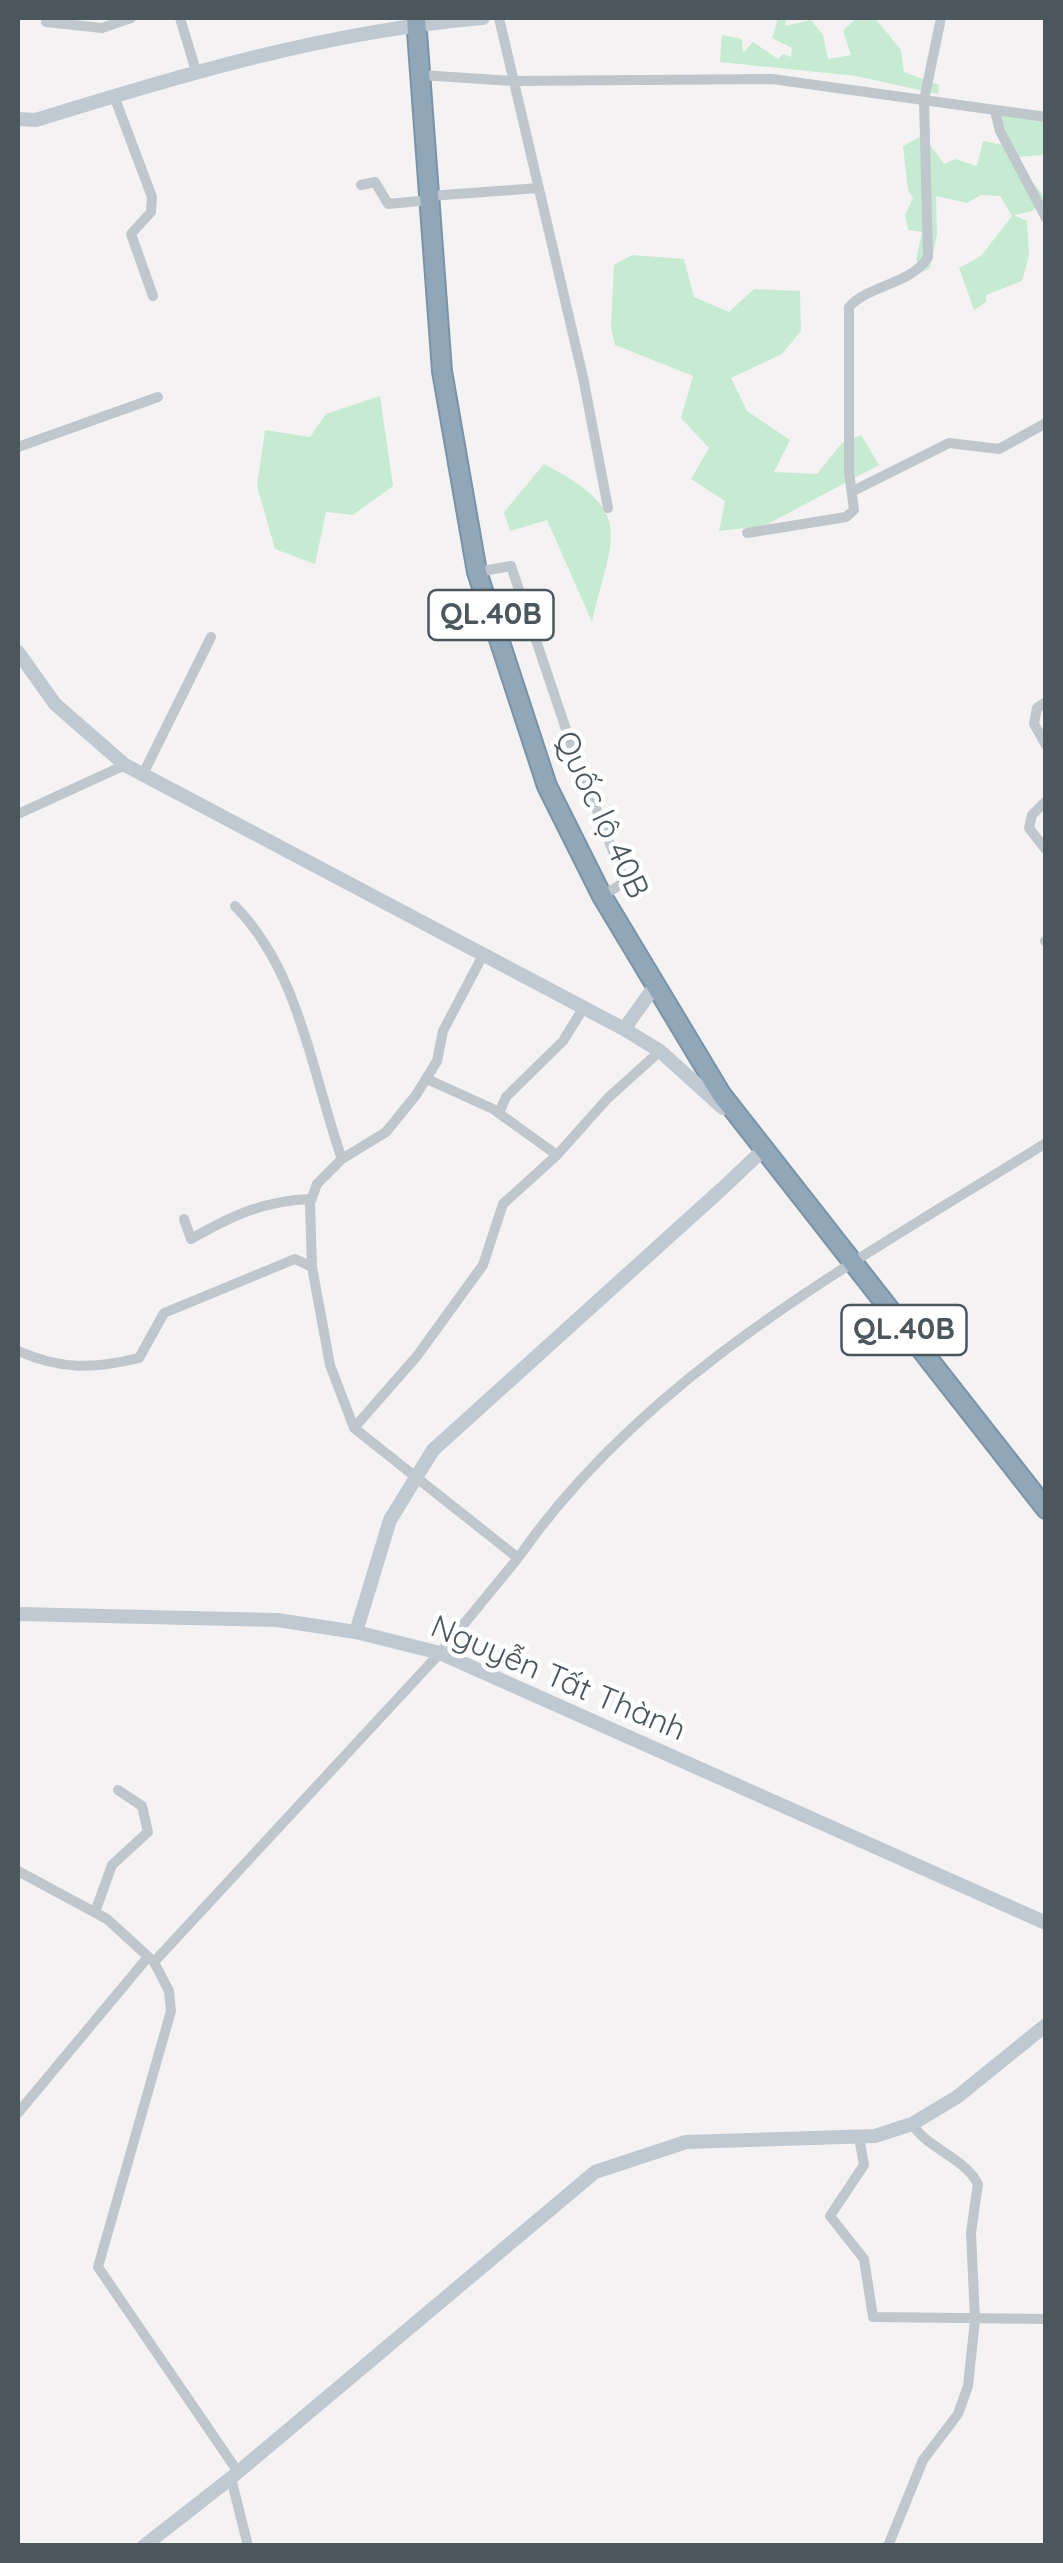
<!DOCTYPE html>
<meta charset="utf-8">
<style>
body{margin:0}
#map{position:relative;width:1063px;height:2563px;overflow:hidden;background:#f4f2f2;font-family:Quicksand,sans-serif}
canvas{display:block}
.frame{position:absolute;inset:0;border:20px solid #4c565d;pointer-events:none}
</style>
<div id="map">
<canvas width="1063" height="2563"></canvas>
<div class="frame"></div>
</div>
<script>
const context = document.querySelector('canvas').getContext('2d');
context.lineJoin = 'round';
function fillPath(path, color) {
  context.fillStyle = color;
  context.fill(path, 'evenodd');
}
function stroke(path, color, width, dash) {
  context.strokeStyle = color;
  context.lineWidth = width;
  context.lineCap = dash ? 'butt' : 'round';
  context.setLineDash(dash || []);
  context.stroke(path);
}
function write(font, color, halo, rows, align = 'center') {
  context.font = font + ' Quicksand,sans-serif';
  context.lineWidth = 9;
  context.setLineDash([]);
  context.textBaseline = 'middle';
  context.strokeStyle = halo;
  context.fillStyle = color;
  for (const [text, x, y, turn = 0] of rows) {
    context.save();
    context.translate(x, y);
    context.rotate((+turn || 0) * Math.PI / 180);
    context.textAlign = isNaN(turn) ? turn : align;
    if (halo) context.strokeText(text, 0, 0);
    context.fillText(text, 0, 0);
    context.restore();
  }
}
const green = new Path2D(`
 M778,18H787L785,26L811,20L823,35L828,59L851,55L843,31L856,18H875L901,50L904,72L939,85L938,94L856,76L720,62L722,35L742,39L743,53L753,42L778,59L783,54L791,57L792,48L772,38Z
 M993,107L1045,111V155L1017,157Z
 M923,135L944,164L955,159L977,166L983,141L1003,145L1045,198L1032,211L1014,215L1027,221L1029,255L1022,281L986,295V302L974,310L959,268L981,256L1012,216L1000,196L981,195L967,203L936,196L937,234L930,268L923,272L916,260L922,232L908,230L905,215L913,198L908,190L903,146Z
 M632,255L684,259L694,297L729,312L754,289L800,291L801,331L782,354L731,378L747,411L790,440L774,472L817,474L842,443L861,435L879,465L764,526L719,531L725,501L691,479L709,448L681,418L693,376L615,345L611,327L614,265Z
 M380,396L393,486L353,515L326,512L315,564L275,549L257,486L265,430L310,437L326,414Z
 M544,464C636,512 613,533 592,622L547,520L510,531L504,512Z`);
const street = new Path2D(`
 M180,18L196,71
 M499,18L583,377L608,508
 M46,22L102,28L131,18
 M421,75L512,81L772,79L1046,117
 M114,96L152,197L151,212L131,234L153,296
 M995,111L1000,131L1046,218
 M361,185L375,182L388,204L430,200
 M430,196L539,188
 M18,447L158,397
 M853,491L949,443L999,449L1046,423
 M747,533L846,517L854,510L849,472V307C870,284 911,285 928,257L924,100L941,18
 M477,572L511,566L572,747L625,882L602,896
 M1046,702L1037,708L1034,724L1046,745
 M144,772L211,637
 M1046,801L1032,815L1029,828L1046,850
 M18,814L125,765
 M235,906C300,972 312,1074 342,1159
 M1045,941L1046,942
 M427,1079L493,1109L557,1155
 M499,1113L506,1097L563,1041L584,1007
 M184,1219L191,1239C231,1216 265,1200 312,1199
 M312,1267L310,1203L317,1184L342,1159L386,1132L416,1095L437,1061L443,1031L483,955
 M18,1351C62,1370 93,1369 139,1358L164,1313L295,1259L312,1267L330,1365L354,1428L417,1356L483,1265L503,1204L557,1155L608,1098L660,1051
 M518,1558C649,1370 856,1262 1046,1143
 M18,1871L107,1919L153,1961
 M95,1912L112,1865L148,1832L142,1806L118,1790
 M18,2113L148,1957
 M859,2137L864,2165L830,2216L864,2259L873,2317L1046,2319
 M238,2472L98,2267L171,2011L169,1991L154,1962L440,1653L518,1558L354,1428
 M231,2478L248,2546
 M888,2546L923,2460L958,2414L968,2386L975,2320L971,2232L978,2184C964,2157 929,2150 912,2124`);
const secondary = new Path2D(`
 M18,119L36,120C184,74 329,31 483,18
 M18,652L55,704L125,765L624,1029L660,1051L723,1108
 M624,1029L655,986
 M18,1614L277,1620L356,1632L440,1653L1046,1923
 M356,1632L390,1520L433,1450L724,1187L764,1149L759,1145
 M144,2546L231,2478L595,2172L686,2142L875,2136L912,2124L957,2097L1046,2025`);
const highway = new Path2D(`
 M416,18L442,371L477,572L547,786L602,896L721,1094L1046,1509`);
const shields = [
 [491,615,125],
 [904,1330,125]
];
const shieldNames = [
 ["QL.40B",491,615],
 ["QL.40B",904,1330]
];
const streetNames = [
 ["Quốc lộ 40B",601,815,65],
 ["Nguyễn Tất Thành",558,1679,23]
];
fillPath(green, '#c7ebd2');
stroke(highway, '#7b93a6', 22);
stroke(street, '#bfc7cc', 10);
stroke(secondary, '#c0c9d1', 14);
stroke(highway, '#90a7ba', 18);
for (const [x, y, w] of shields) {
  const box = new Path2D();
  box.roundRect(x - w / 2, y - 25, w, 50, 8);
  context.fillStyle = '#fff';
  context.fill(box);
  stroke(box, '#4c565d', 2.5);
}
write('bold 30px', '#4c565d', null, shieldNames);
write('32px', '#4c565d', '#fff', streetNames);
</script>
